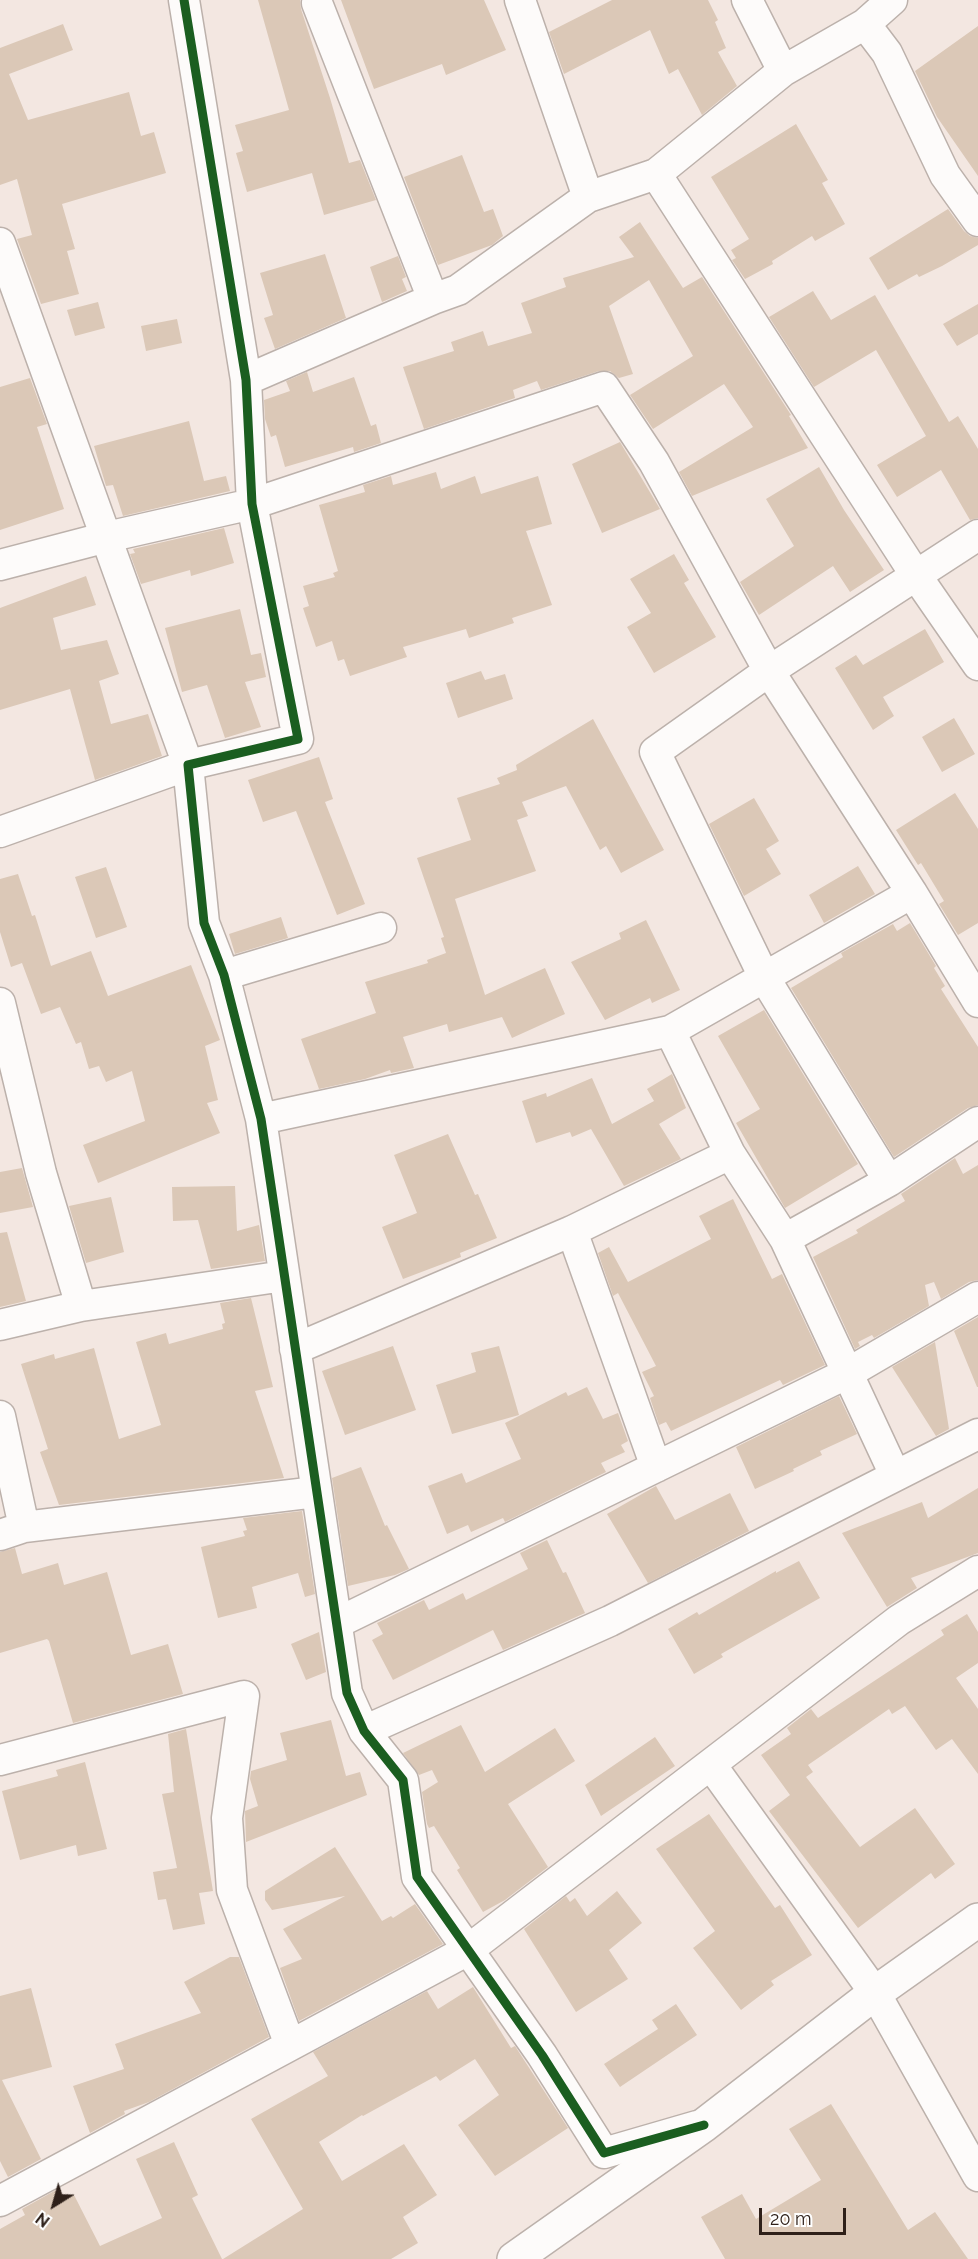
<!DOCTYPE html>
<style>
body{margin:0}
#map{position:relative;width:978px;height:2259px;overflow:hidden;background:#f3e7e1;font-family:Raleway,sans-serif}
canvas{display:block}
.north{position:absolute;left:24px;top:2175px;width:60px;height:60px;-webkit-text-stroke:4px #fff;paint-order:stroke;rotate:217deg;font-size:16px;font-weight:700;line-height:24px;text-align:center;color:#2e2019}
.north::after{content:'';display:block;margin:auto;width:21px;height:27px;background:#2e2019;clip-path:polygon(50% 0,100% 100%,50% 72%,0 100%)}
.scale{position:absolute;left:759px;top:2208px;width:87px;height:27px;box-sizing:border-box;border:3px solid #2e2019;border-top:0;padding-left:8px;font-size:18px;line-height:21px;white-space:nowrap;color:#2e2019;-webkit-text-stroke:4px #fff;paint-order:stroke}
</style>
<div id="map">
<canvas width="978" height="2259"></canvas>
<div class="north">N</div>
<div class="scale">20 m</div>
</div>
<script>
const context = document.querySelector('canvas').getContext('2d');
context.lineJoin = 'round';
function fillPath(path, color) {
  context.fillStyle = color;
  context.fill(path, 'evenodd');
}
function stroke(path, color, width, dash) {
  context.strokeStyle = color;
  context.lineWidth = width;
  context.lineCap = dash ? 'butt' : 'round';
  context.setLineDash(dash || []);
  context.stroke(path);
}
const building = new Path2D(`
 M258,0H300L301,9L330,98L349,163L360,160L376,200L324,215L312,173L247,192L236,153L243,151L235,125L289,110Z
 M341,0H484L506,50L446,75L442,64L374,89Z
 M612,0H708L718,20L715,22L726,48L718,52L737,86L702,115L678,69L669,74L650,30L564,74L549,32Z
 M63,24L73,50L9,74L28,120L129,92L141,136L154,132L166,173L62,204L75,249L67,251L79,294L41,304L17,239L32,235L17,179L0,185V48Z
 M978,26V176L937,117L915,71Z
 M796,124L828,180L822,183L845,224L815,241L812,236L772,261L773,264L745,279L732,260L736,258L731,250L749,239L711,177Z
 M462,155L484,212L493,209L503,236L492,245L438,265L404,177Z
 M948,209L964,231L970,236L978,238V245L942,266L919,277L917,274L888,290L869,258Z
 M640,222L683,288L702,277L791,415L789,416L808,448L692,496L679,472L753,427L724,384L653,429L630,395L693,356L649,280L609,306L633,374L619,378L610,371H599L541,390L537,381L513,390L515,398L424,429L403,367L454,351L451,342L483,331L488,346L532,333L521,303L566,287L563,278L634,257L619,237Z
 M325,254L346,318L275,349L264,318L273,315L260,273Z
 M398,256L406,277L402,279L407,291L382,302L370,267Z
 M813,291L831,320L875,295L949,422L958,416L978,449V518L970,520L941,470L897,497L877,465L926,436L876,350L814,387L769,317Z
 M98,302L105,328L75,336L67,310Z
 M978,304V334L957,346L943,324Z
 M177,319L182,343L146,351L141,326Z
 M307,372L313,392L354,377L371,426L376,424L381,443L354,452L353,447L285,467L276,435L271,437L265,419L264,400L290,391L286,381Z
 M30,378L47,424L37,427L64,509L0,530V387Z
 M189,421L204,481L226,476L230,491L123,516L113,485L106,486L94,446Z
 M620,442L660,509L602,533L572,464Z
 M819,467L844,510L884,570L850,592L833,566L759,615L740,582L794,546L766,499Z
 M436,472L441,489L475,476L481,494L538,476L552,524L526,531L552,605L512,618L514,623L469,638L466,629L403,647L407,657L350,676L344,659L338,661L332,641L316,647L303,608L309,606L303,586L335,577L333,573L338,571L319,505L365,492L363,485L391,476L393,485Z
 M224,528L234,563L191,576L190,570L141,584L130,554L135,553L133,549Z
 M674,554L689,580L684,583L716,637L654,673L627,627L651,613L630,579Z
 M86,576L96,605L53,618L61,650L107,640L119,674L99,681L111,724L148,714L162,756L95,780L70,689L0,710V608Z
 M240,609L251,655L261,653L266,677L245,682L261,727L225,738L207,685L182,692L165,628Z
 M925,629L944,662L883,697L894,716L873,730L835,668L856,655L863,665Z
 M481,671L485,680L505,674L513,699L458,718L446,683Z
 M954,718L975,754L942,772L922,737Z
 M593,719L664,850L621,873L606,846L600,850L566,786L522,802L528,816L517,820L536,871L455,899L485,995L545,968L565,1014L512,1038L502,1017L449,1032L447,1024L403,1037L414,1068L391,1073L390,1070L365,1079L319,1089L301,1039L376,1013L365,982L428,963L427,960L446,953L441,938L444,937L417,858L471,840L457,798L500,784L497,778L517,770L516,765Z
 M319,757L333,799L325,802L365,904L337,915L296,811L263,822L248,780Z
 M955,793L978,829V923L958,935L939,904L944,901L921,863L918,865L896,830Z
 M754,798L779,841L766,849L781,874L744,896L709,824Z
 M858,866L875,894L824,923L809,895Z
 M106,867L127,927L96,938L75,877Z
 M18,874L32,916L35,915L51,966L91,951L108,996L191,965L220,1040L205,1046L218,1100L207,1103L220,1133L98,1183L83,1145L145,1121L132,1071L106,1082L99,1066L89,1069L81,1042L76,1044L60,1007L41,1014L22,963L11,967L0,932V879Z
 M281,917L288,938L235,954L229,934Z
 M646,920L680,990L652,1003L650,998L605,1020L571,962L621,939L619,933Z
 M910,923L936,966L934,968L945,986L941,989L978,1047V1105L968,1108L894,1157L791,988L843,957L841,953L893,924L897,931Z
 M764,1010L858,1164L785,1208L736,1123L760,1109L718,1036Z
 M672,1074L686,1108L659,1124L681,1159L624,1186L591,1129L572,1137L570,1132L536,1143L522,1101L546,1093L547,1097L592,1078L612,1124L654,1101L647,1089Z
 M448,1134L475,1195L478,1194L497,1238L460,1253L461,1257L403,1279L382,1227L417,1213L394,1155Z
 M955,1158L963,1174L978,1165V1280L969,1282L941,1299L934,1282L925,1285L929,1306L874,1338L872,1335L858,1342L860,1346L855,1349L813,1257L858,1233L856,1230L905,1201L901,1194Z
 M22,1168L33,1207L0,1213V1172Z
 M235,1186L237,1231L259,1225L265,1261L211,1269L198,1220L173,1221L172,1187Z
 M111,1197L124,1252L86,1263L69,1206Z
 M733,1199L772,1279L782,1274L825,1365L783,1385L780,1380L671,1431L666,1422L659,1425L650,1398L654,1396L642,1372L656,1366L618,1293L613,1296L598,1253L609,1247L628,1282L711,1239L699,1216Z
 M7,1232L26,1301L0,1307V1233Z
 M251,1298L273,1387L255,1391L284,1478L59,1505L40,1452L48,1449L21,1364L54,1354L55,1359L94,1348L119,1439L161,1425L136,1342L166,1333L169,1344L223,1329L222,1324L225,1323L220,1303Z
 M978,1317V1387H977L954,1331Z
 M935,1342L949,1429L936,1436L892,1367Z
 M393,1346L416,1410L345,1435L322,1371Z
 M499,1346L519,1415L452,1434L436,1385L476,1372L471,1353Z
 M587,1387L603,1419L618,1413L628,1441L621,1445L625,1452L601,1463L606,1472L505,1522L503,1518L471,1532L468,1525L447,1534L428,1486L462,1473L466,1483L521,1459L505,1423L566,1392L568,1396Z
 M839,1396L857,1434L820,1451L822,1455L793,1469L794,1471L755,1489L736,1447Z
 M361,1467L385,1526L387,1525L409,1569L395,1575L348,1586L332,1478Z
 M656,1486L675,1520L730,1493L749,1531L648,1583L607,1514Z
 M978,1488V1553L911,1578L917,1588L887,1607L842,1533L922,1502L928,1518Z
 M302,1511L315,1594L305,1597L298,1573L252,1587L257,1608L218,1618L201,1547L245,1536L243,1531L247,1530L243,1518Z
 M547,1540L563,1573L566,1572L585,1613L503,1650L493,1630L393,1680L372,1640L383,1634L377,1623L424,1600L429,1610L463,1593L466,1600L528,1569L520,1553Z
 M15,1548L22,1574L58,1563L64,1585L107,1572L131,1655L168,1644L183,1694L73,1723L49,1641L47,1639L0,1653V1552Z
 M799,1561L820,1598L721,1654L723,1657L694,1674L668,1629L697,1612L699,1615L776,1571V1573Z
 M967,1614L978,1632V1663L956,1678L978,1709V1774L952,1739L936,1750L905,1706L892,1714L889,1709L808,1765L813,1772L806,1777L860,1847L915,1808L955,1864L935,1879L931,1873L858,1928L769,1811L790,1795L761,1755L791,1734L787,1728L811,1709L818,1718L944,1635L941,1630Z
 M319,1632L326,1672L306,1680L291,1644Z
 M331,1720L346,1776L360,1772L367,1795L246,1842L245,1811L258,1806L250,1779L251,1771L287,1760L280,1733Z
 M461,1725L485,1772L555,1728L575,1761L508,1804L548,1867L505,1900L483,1912L457,1870L460,1868L434,1826L429,1828L427,1824L422,1792L438,1782L432,1770L419,1775L403,1753Z
 M186,1729L213,1891L199,1893L205,1924L173,1930L166,1899L158,1900L153,1872L177,1868L162,1794L174,1792L168,1734Z
 M655,1737L675,1766L601,1816L585,1785Z
 M85,1762L107,1849L78,1856L76,1845L20,1860L2,1791L58,1776L56,1770Z
 M709,1814L775,1908L780,1905L812,1955L771,1981L774,1985L741,2010L693,1948L715,1931L656,1849Z
 M335,1847L382,1921L391,1916L393,1918L415,1904L443,1944L299,2021L280,1968L302,1959L283,1929L345,1896L272,1910L265,1900V1891Z
 M617,1891L642,1923L609,1950L628,1979L576,2012L524,1929L566,1896L570,1902L575,1898L587,1916Z
 M230,1957H239L269,2037L149,2102L124,2111L125,2114L90,2133L73,2086L124,2069L115,2044L201,2013L184,1982Z
 M473,1987L511,2048L515,2046L568,2128L495,2176L458,2125L499,2095L475,2059L440,2081L436,2076L363,2116L362,2115L319,2142L342,2181L404,2144L437,2195L403,2217L418,2243L391,2259H223L303,2209L251,2119L328,2076L313,2052L427,1991L438,2009Z
 M31,1988L52,2067L2,2080L41,2159L8,2177L0,2161V1996Z
 M676,2004L697,2035L620,2087L604,2064L658,2029L652,2020Z
 M831,2104L908,2230L935,2212L968,2259H725L701,2217L742,2194L756,2219L821,2180L789,2129Z
 M174,2142L198,2195L192,2198L222,2259H0V2229L25,2215L22,2209L56,2190L62,2202L74,2195L100,2246L162,2218L136,2159Z`);
const minor = new Path2D(`
 M184,0L246,380L252,504L298,739L188,765L204,923L224,975L261,1119L347,1693L364,1731L403,1780L417,1877L542,2055L604,2153L697,2126
 M520,0L588,197
 M747,0L783,71
 M317,3L433,299L458,290L588,197L656,174L783,71L865,24L892,0
 M865,24L887,53L945,175L978,221
 M656,174L915,574L978,665
 M0,243L188,765L0,832
 M246,380L433,299
 M0,565L107,537L252,504L604,387L654,462L769,671L912,893L978,1002
 M224,975L381,928
 M0,1003L41,1173L81,1306
 M670,1031L730,1154L785,1239L895,1475
 M261,1119L670,1031L912,893
 M889,1181L764,977L655,752L769,671L978,535
 M572,1231L656,1467
 M785,1239L889,1181L978,1122
 M0,1325L81,1306L284,1276
 M295,1349L572,1231L730,1154
 M0,1416L24,1527
 M0,1535L24,1527L316,1492
 M337,1623L848,1373L978,1297
 M364,1731L610,1621L978,1434
 M0,1760L244,1696L227,1818L232,1890L290,2045
 M711,1765L875,1993L978,2176
 M0,2201L468,1950L899,1620L978,1571`);
const secondary = new Path2D(`
 M514,2259L704,2125L875,1993L978,1920`);
const cycleway = new Path2D(`
 M184,0L246,380L252,504L298,739L188,765L204,923L224,975L261,1119L347,1693L364,1731L403,1780L417,1877L542,2055L604,2153L704,2125`);
fillPath(building, '#dbc8b7');
stroke(minor, '#bcb1ab', 33);
stroke(secondary, '#bcb1ab', 36);
stroke(minor, '#fdfbfa', 30);
stroke(secondary, '#fdfbfa', 33);
stroke(cycleway, '#1b5e20', 9);
</script>
